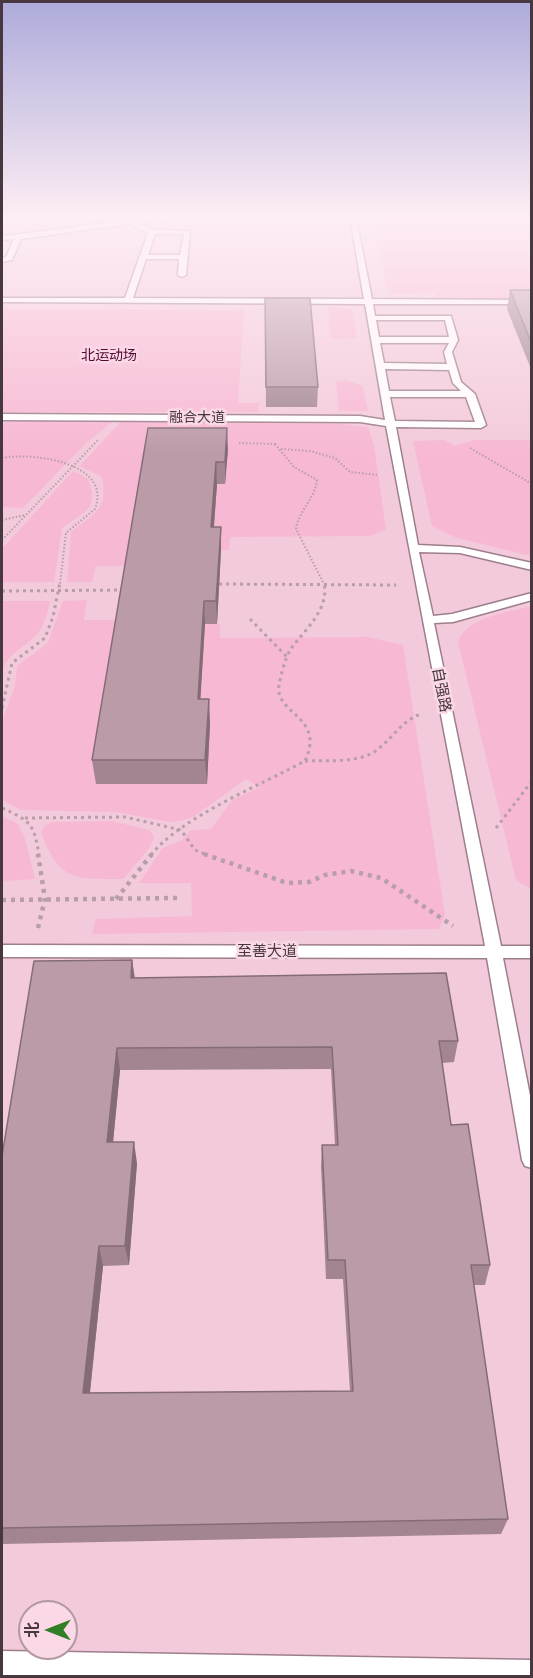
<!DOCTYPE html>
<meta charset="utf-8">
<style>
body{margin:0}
#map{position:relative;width:533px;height:1678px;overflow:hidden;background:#fad8e6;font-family:Manrope,"Noto Sans SC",sans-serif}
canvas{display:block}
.frame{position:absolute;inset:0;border:3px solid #46383e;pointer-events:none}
.north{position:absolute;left:18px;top:1600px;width:60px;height:60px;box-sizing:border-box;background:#fad8e6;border:2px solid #b298a3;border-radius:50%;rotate:270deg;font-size:16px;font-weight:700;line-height:24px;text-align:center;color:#46383e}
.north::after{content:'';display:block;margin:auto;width:21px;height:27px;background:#327e27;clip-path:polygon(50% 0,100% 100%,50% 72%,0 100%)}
</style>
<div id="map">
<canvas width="533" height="1678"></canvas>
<div class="frame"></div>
<div class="north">北</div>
</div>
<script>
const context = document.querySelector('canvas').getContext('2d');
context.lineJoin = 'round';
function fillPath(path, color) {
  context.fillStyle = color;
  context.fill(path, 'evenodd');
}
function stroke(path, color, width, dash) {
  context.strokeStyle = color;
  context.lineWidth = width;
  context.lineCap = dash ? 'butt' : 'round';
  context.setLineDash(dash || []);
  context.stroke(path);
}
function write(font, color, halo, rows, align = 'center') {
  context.font = font + ' Manrope,"Noto Sans SC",sans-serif';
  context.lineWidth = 5;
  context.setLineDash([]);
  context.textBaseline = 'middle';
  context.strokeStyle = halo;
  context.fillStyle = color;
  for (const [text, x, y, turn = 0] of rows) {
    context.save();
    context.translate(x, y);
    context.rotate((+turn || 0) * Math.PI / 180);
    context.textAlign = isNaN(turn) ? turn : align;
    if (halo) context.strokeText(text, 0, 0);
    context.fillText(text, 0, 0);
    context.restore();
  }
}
const built = new Path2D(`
 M33,218H531V1676H2V225ZM30,1612H66V1648H30Z`);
const green = new Path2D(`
 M371,218H531V300L436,299V293L389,294Z
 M328,306L353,310L357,338L331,339Z
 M2,309L244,310L238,403H259L258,412H2Z
 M346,380L363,386L368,411H339L336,382Z
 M113,421L85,444L23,508L2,507V422Z
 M121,421L344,424L368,427L374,445L386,529L370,536L230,537L229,550H212L217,484L228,449L131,566H96L92,582H67L71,532C93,514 109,510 102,477L80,466Z
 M445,440L454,446L474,440H531V556L457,538L432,526L413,441Z
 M73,471L88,479C101,510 82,513 62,528L54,582H2V549Z
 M87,600L84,620H122L96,784H206L199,723L205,624H220V638L368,637L403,645L445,915L439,929L92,934L96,919L192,916L191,883H139L163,848L182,840L191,830L211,829L232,800L260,787L246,779L193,817L181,821L170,822L116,812L21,810L2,800V722L15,686L17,666L48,643L63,601Z
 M2,601H50C41,650 21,637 2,669Z
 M531,606H532L531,889L516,880L458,642C466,617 509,612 531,606Z
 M2,816L18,824L25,839L35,879L2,881Z
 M111,821L149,830L154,837L148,850L123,879C75,879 60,882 41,833L44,826L52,822Z`);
const pathFar2 = new Path2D(`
 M239,443L276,444
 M275,444L294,467L317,480C315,499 299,510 296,529L324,584
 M470,448L532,484
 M281,449L310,451L335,458L350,472L377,475
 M2,458C31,452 113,462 95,509L66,533L60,584
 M2,520L25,515
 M2,540L99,439`);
const pathFar1 = new Path2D(`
 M219,584L396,585
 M2,591L124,590
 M250,619L287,657
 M2,708L12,663L45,638L53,617L60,582
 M305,761C327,760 360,764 378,749C394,737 401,721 421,714
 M2,808C31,821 34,824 39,855
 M25,818L125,817L181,830L195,850L207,855
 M496,828L532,781
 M151,855C181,817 261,785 305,761C326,716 274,714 279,685C281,675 285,659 290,650C304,630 330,610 324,582`);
const path = new Path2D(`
 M204,854L287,883L309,882L325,875L351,871L381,878L453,926
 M116,899L152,854
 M2,900L177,898
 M38,928L45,899L38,854`);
const lane = new Path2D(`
 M157,218H198L138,223L153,230L190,231L186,275L182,277L178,275L179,259H146L133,298L364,299L350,218H356L372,299L532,300V304H373L375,316H451L458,340L452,352L461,382L475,394L486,425L481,428L396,427L418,545L460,547L532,563V570L460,553L419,552L433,616L452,614L532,593V600L453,622L434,623L501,946H532V958H503L532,1106V1168L525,1166L522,1160L487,958L2,957V945L485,946L386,426L360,422L2,420V414L360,416L385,420L365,304L2,302V298H125L148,233L128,224L21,239L12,260L2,262V258L6,257L14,239L2,240V236C54,231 105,221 157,218ZM155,234H184L180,255H148ZM376,320H445L449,337H379ZM380,343H449L444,352L447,364L384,363ZM385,369L449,370L453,383L461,391H389ZM390,397H466L475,422L395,421Z
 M2,1651L532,1660V1676H2Z`);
const wall = new Path2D(`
 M510,290H531V369L507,309Z
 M265,298L318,387L317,407H266Z
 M148,428L228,449L225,484H217L214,527L221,550L217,624H205L200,699L210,723L207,784H96L92,760Z
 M132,960L135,978L458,1041L454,1062L442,1063L451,1125L490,1265L485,1285H474L508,1519L501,1534L2,1544V1156ZM331,1069L335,1145H322L321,1166L326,1279H343L350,1391L90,1393L103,1266L129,1265L137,1163L113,1142L120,1070Z`);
const shadedWall = new Path2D(`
 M227,428L228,449L225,484V462Z
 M216,462L217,484L212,550L211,527Z
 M221,527V550L217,624L216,601Z
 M204,601L205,624L199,723L198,699Z
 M209,699L210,723L207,784L205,760Z
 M132,960L135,982L131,978Z
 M117,1048L120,1070L111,1163L107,1142Z
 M134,1142L137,1163L129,1265L125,1246Z
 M99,1246L103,1266L88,1410L83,1393Z`);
const building = new Path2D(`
 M510,290H531V342Z
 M265,298H310L318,387H266Z
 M148,428H227L225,462H216L211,527H221L216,601H204L198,699H209L205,760H92Z
 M132,960L131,978L446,973L458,1041H439L451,1125L468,1124L490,1265H471L508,1519L2,1528V1156L34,961ZM332,1047L338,1145H322L328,1260H345L353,1391L83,1393L99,1246H125L134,1142H107L117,1048Z`);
const farParknames = [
 ["北运动场",109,356]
];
const farStreetnames = [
 ["融合大道",197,418]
];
const streetNames = [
 ["自强路",441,690,79],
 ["至善大道",267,952]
];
fillPath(built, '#f3cadb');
fillPath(green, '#f7b8d3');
stroke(lane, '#9d7e8b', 3);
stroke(pathFar2, '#b89ea9', 2, [1.5, 2]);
stroke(pathFar1, '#b89ea9', 3, [3, 4]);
stroke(path, '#b89ea9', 4.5, [4, 5]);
fillPath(lane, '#fff');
fillPath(wall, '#a28591');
fillPath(shadedWall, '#846c76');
fillPath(building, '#bc9ba9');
stroke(building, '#846c76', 1.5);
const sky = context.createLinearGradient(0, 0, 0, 453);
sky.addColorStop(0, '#adabda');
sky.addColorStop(0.48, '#fdedf4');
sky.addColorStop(1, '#fdedf400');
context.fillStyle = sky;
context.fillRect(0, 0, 533, 453);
write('14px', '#550735', '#fad8e6', farParknames);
write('14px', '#46383e', '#fad8e6', farStreetnames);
write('15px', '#46383e', '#fad8e6', streetNames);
</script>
